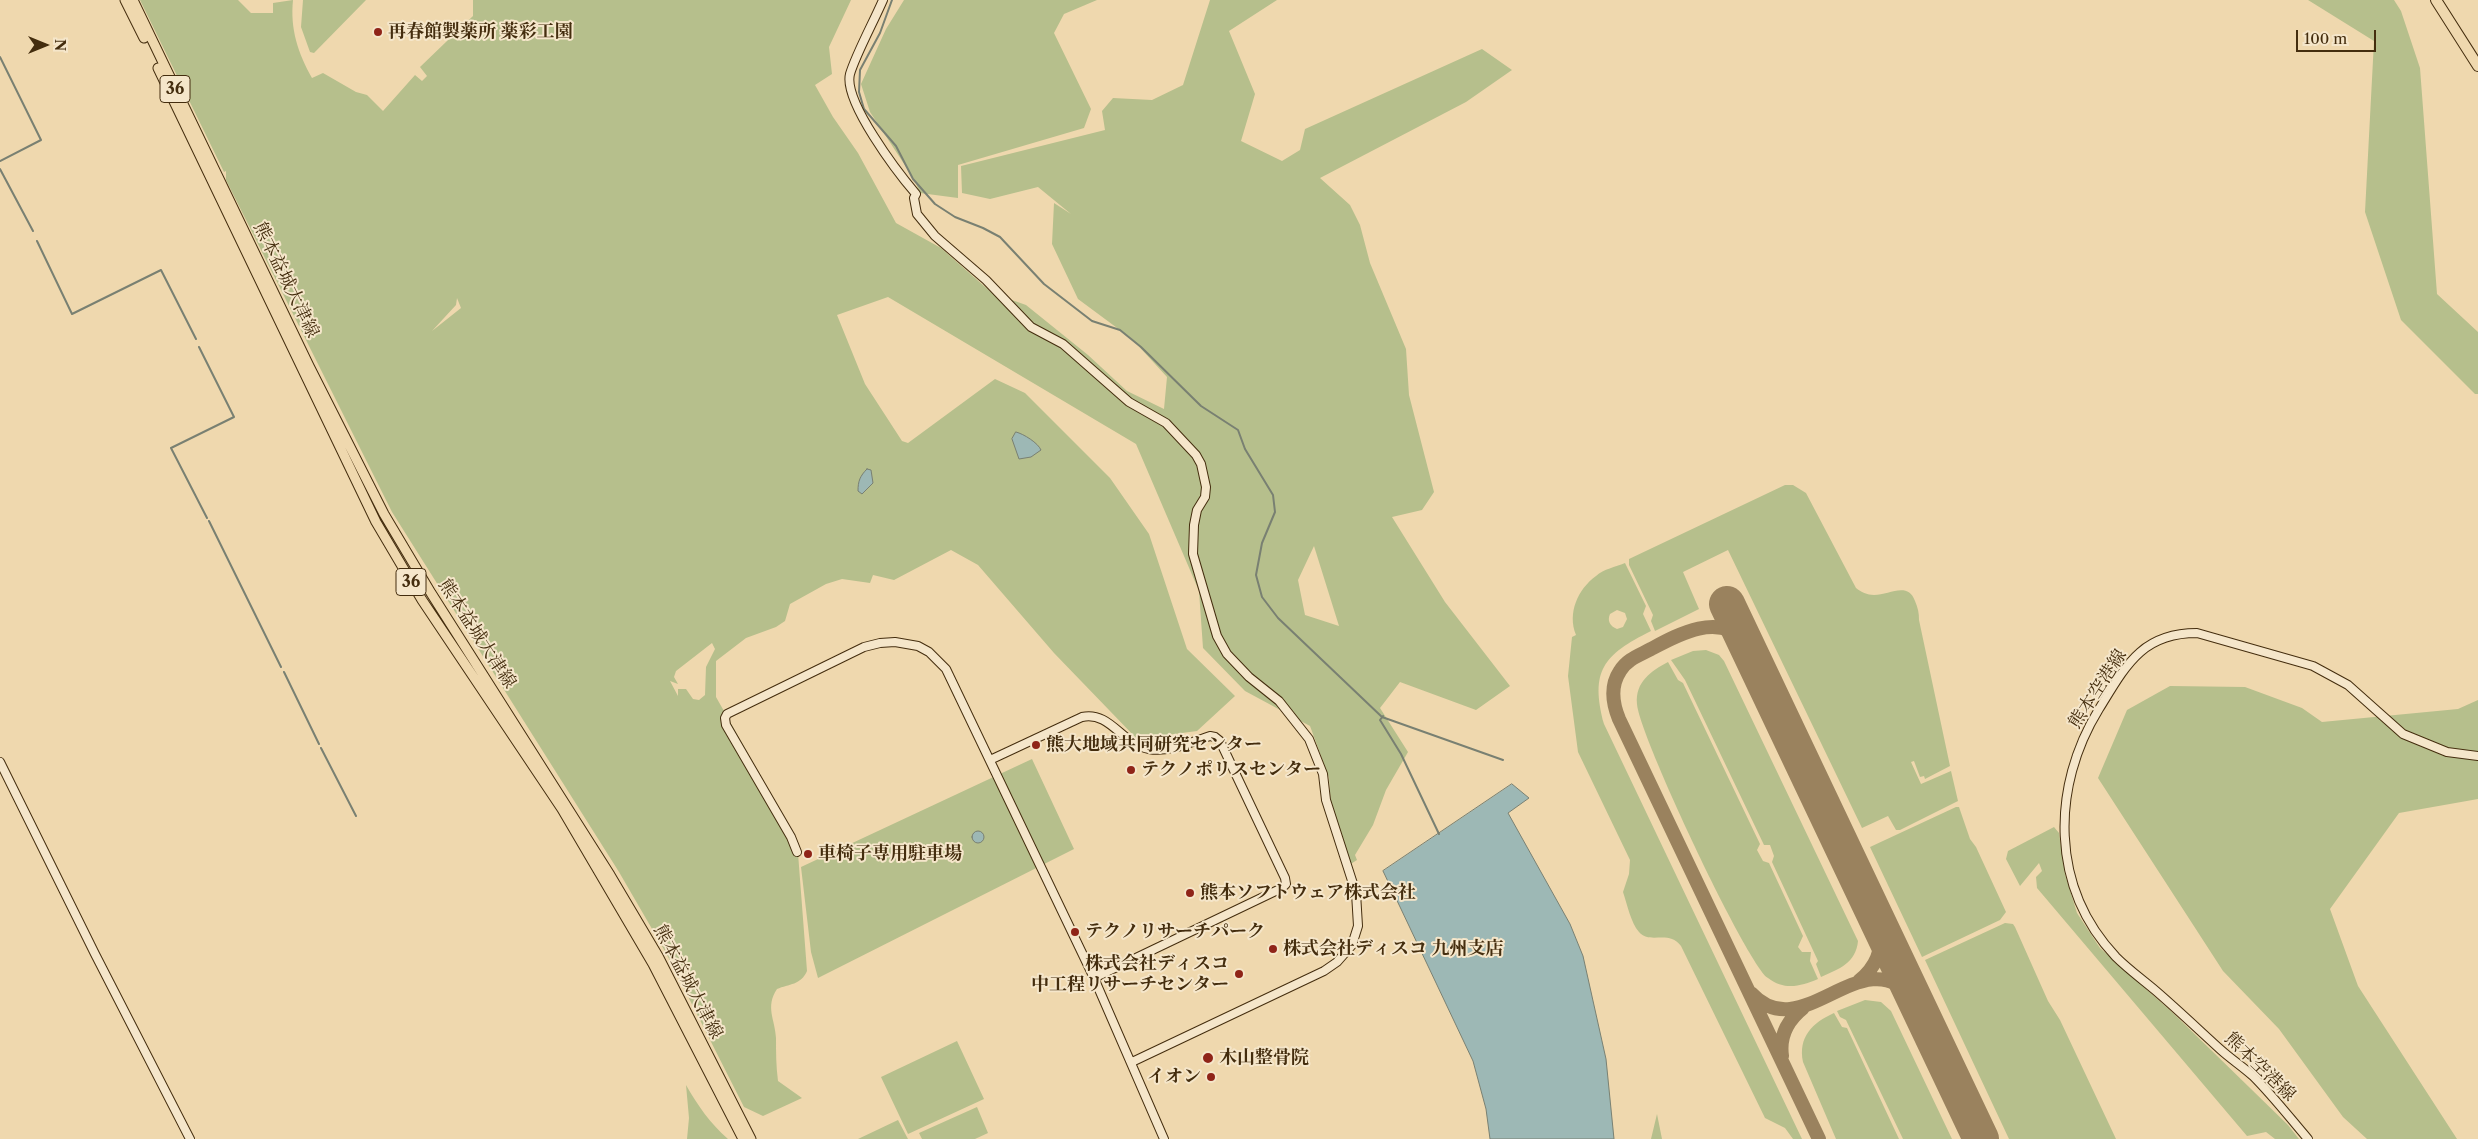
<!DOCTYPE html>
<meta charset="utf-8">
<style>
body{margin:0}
#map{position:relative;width:2478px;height:1139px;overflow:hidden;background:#efd8ae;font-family:"Libre Caslon Text",serif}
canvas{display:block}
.north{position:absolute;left:20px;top:20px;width:50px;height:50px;-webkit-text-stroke:4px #f5e6ca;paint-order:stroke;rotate:90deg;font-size:14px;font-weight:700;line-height:20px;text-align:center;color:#442d0e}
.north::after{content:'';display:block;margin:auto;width:18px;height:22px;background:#442d0e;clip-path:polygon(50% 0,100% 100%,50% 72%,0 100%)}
.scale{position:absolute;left:2296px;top:30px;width:80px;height:22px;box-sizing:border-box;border:2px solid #442d0e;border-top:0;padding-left:6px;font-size:15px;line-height:18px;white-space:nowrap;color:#442d0e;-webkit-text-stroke:4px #f5e6ca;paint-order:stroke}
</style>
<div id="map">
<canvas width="2478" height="1139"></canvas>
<div class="north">N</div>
<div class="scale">100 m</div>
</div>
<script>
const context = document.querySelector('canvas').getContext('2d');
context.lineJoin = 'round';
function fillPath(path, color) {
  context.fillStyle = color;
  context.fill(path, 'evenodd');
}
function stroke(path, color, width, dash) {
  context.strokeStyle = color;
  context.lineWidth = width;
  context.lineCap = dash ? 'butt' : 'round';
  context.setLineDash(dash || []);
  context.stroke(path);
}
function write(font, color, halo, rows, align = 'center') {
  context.font = font + ' "Libre Caslon Text","Noto Serif JP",serif';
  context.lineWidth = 4;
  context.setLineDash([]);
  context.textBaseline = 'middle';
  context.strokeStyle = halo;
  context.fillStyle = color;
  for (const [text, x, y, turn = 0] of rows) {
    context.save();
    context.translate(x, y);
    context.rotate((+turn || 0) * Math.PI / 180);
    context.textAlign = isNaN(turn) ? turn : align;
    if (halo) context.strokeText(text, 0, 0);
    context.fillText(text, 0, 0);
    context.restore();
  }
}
const green = new Path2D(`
 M140,0H238L251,13H273V3L293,0C290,29 298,53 312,78L323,73L356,92L367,95L383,111L415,75L422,81L427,76L420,67L473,16V0H851L829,47L832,74L815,85L833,117L858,153L896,223L941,248L992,293L1026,305L1088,355L1127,391L1164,409L1167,377L1132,339L1078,299L1052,244L1054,203L1071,214L1038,187L990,199L962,193L961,166L1105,130L1102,111L1113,98L1152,100L1183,85L1210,0H1277L1229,31L1255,94L1241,141L1282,161L1300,150L1305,129L1482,49L1512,70L1466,102L1320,178L1350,205L1360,225L1370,263L1406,349L1409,395L1434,492L1422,510L1392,517L1445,602L1510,686L1476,710L1400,682L1380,708L1408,752L1386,790L1373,825L1355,855L1357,860L1349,865L1331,806L1329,778L1310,726L1245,691L1203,648L1199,591L1136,444L888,297L837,315L865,384L902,441L908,443L995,379L1025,393L1110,478L1149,534L1187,649L1235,696L1197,731L1137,739L1054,653L978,565L951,550L894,580L873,575L870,583L842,579L826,584L790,604L785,621L776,627L746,638L716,661V697L797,840L807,971C801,985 789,984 777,989C765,1007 775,1019 776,1038C776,1052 776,1066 778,1081L802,1098L763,1116L744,1107L666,953L619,872L392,512L226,180V171L224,172ZM457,298L461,308L432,331L456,305ZM1314,546L1339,626L1305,615L1298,580ZM712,643L715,649L706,667L705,695L699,700L693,699L686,689H678V696L670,681L678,684L674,677L676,671Z
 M303,0H366L314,53L310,52L301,27Z
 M904,0H1097L1064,14L1054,33L1091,109L1084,128L958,165V198L920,193L914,179L870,112L861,84L886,29Z
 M2308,0H2394L2401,11L2420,68L2437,294L2478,332V394H2475L2401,320L2365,212L2374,41Z
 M1785,485H1793L1806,493L1856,588C1861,592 1867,595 1874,595C1889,595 1908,581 1915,601C1918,608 1919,613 1919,620L1950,766L1925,779L1924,776L1920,777L1914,761L1911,762L1921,784L1951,771L1958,801L1900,830H1896L1888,816L1862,828L1728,550L1683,572L1699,609L1655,631L1651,621L1653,615L1629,565V559Z
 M1625,563L1646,606L1643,614L1651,631C1603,655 1590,671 1604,724L1802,1139H1793L1785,1128L1765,1118L1681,946C1668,929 1651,945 1639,932C1631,923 1627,904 1623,892L1629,874L1630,860L1578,752L1568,676L1572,637L1576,635C1567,613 1578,589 1596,576C1604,569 1615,567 1625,563ZM1617,610L1625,613L1627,619L1623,627L1617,629C1610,626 1607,621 1610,614Z
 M1706,650L1719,655L1724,661L1858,941C1856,963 1839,969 1821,977L1816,964L1818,961L1772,862L1774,856L1770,845H1764L1685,680L1671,660L1693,651Z
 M1668,662L1678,680L1683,683L1760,844L1757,850L1763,861L1769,863L1803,936L1798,947L1802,952H1811L1810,961L1818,979C1801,986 1785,991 1768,978C1746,962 1639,735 1637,704C1635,682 1651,671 1668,662Z
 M2170,686L2245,687L2302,708L2322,722L2458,709L2478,700V799L2399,813L2330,909L2358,986L2457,1139H2367L2343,1117L2279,1029L2223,971L2098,778L2127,710Z
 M1032,759L1074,849L818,978L811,952L801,867Z
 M1956,807H1959L1970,839L1976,847L2006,912L2000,920L1922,957L1870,847Z
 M2054,827L2059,833L2065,874L2077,913L2100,948L2172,1012L2288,1125L2299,1139H2275L2266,1132L2247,1136L2037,888L2036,877L2042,871L2039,863L2020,886L2006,859L2008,851Z
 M2005,923L2013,924L2015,927L2048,1001L2060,1020L2116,1139H2009L1925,960Z
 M1865,1000L1881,1002L1891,1011L1952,1139H1903L1846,1020L1840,1017L1837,1011Z
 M1834,1013L1842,1027L1847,1028L1899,1139H1836L1803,1062C1798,1037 1812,1023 1834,1013Z
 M957,1041L984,1099L908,1134L881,1077Z
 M686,1085C698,1106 710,1123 728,1139H687L689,1118Z
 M977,1107L988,1133L975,1139H922L919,1133Z
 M1657,1114L1662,1139H1651Z
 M898,1120L908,1139H858Z`);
const water = new Path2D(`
 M1016,432C1024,434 1038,443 1041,450L1031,457L1019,459L1012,439Z
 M867,469L871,470L873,483L862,494L858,491C858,481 860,476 867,469Z
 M1512,784L1529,798L1508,813L1570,924L1583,956L1606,1059L1614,1139H1490L1486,1109L1473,1061L1383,871Z
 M972 837a6 6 0 1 1 12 0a6 6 0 1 1-12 0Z`);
const stream = new Path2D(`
 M892,0L880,33L860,70L859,92L864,109L896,146L913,179L935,204L955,217L983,228L1000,237L1044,284L1092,321L1120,330L1141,347L1201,406L1238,430L1245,449L1273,495L1275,512L1262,543L1256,575L1262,597L1278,618L1382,717L1503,760
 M0,57L41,140L0,161
 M0,169L33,231
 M37,241L72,314L161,270L196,339
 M199,347L234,417L171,448L207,518
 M209,521L281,667
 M284,672L319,744
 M1383,716L1380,720L1401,754L1439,834
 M321,748L356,816`);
const taxiway = new Path2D(`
 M1745,640C1717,613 1679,634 1651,649C1640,655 1627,659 1620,671C1610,686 1612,702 1619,719L1819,1139
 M1859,981C1877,966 1882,951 1881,928
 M1751,993C1802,1049 1861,938 1913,997
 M1782,1056C1779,1035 1788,1020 1803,1008`);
const runway = new Path2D(`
 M1727,604L1981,1139`);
const secondary = new Path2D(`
 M883,0C874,21 856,54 850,74C843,101 898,173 916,194L914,198L917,214L935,236L986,280L1031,327L1063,344L1129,402L1166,423L1196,455L1201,464L1206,487L1205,497L1197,510L1194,525L1193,554L1217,636L1227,654L1249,677L1279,701L1309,739L1323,774L1326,800L1356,893L1358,926L1352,945L1337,962L1324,971L1132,1062
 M990,760L1082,717C1111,711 1121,744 1149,749C1168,753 1191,742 1210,736L1215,737L1220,741L1285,878L1286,884L1282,888L1094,978
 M0,762L95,954L190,1139
 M797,852L791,837L726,725L725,718L727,714L864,647L880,643L895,642L918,646L929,652L946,669L1094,978L1164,1139
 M2308,1139C2290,1118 2273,1096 2253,1076C2243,1067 2231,1059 2221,1050C2199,1030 2178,1010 2156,991C2143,980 2128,969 2116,957C2050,887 2051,787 2099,709C2126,665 2142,633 2197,633L2313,666L2348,685L2403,734L2447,752L2478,756`);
const primary = new Path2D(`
 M125,0L144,38
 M133,0L309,366L384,514L431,593L610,875L658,956L751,1139
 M158,68L376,522L422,600L562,809L653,964L743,1139`);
const highway = new Path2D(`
 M2436,0L2478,66`);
const markers = [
 [378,32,5,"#8f2418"],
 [1036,745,5,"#8f2418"],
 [1131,770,5,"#8f2418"],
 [808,854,5,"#8f2418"],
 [1190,893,5,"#8f2418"],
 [1075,932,5,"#8f2418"],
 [1273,949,5,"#8f2418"],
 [1239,974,5,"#8f2418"],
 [1208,1058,6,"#8f2418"],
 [1211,1077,5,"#8f2418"]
];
const shields = [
 [175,89,30],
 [411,582,30]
];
const shieldNames = [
 ["36",175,89],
 ["36",411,582]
];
const poiNames = [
 ["再春館製薬所 薬彩工園",388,32],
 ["熊大地域共同研究センター",1046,745],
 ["テクノポリスセンター",1141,770],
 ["車椅子専用駐車場",818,854],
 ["熊本ソフトウェア株式会社",1200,893],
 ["テクノリサーチパーク",1085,932],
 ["株式会社ディスコ 九州支店",1283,949],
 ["株式会社ディスコ",1229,964,"right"],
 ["中工程リサーチセンター",1229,985,"right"],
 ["木山整骨院",1219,1058],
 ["イオン",1201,1077,"right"]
];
const streetNames = [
 ["熊本益城大津線",286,280,64],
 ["熊本益城大津線",477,634,57],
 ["熊本空港線",2098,689,-57],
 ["熊本益城大津線",688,982,62],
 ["熊本空港線",2260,1067,44]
];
fillPath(green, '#b6bf8c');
fillPath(water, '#9db8b5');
stroke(water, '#798072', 1);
stroke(stream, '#798072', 2);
stroke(taxiway, '#9a825e', 14);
stroke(runway, '#9a825e', 36);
stroke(secondary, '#442d0e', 10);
stroke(primary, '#442d0e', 11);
stroke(highway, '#442d0e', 12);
stroke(secondary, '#f5e6ca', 8);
stroke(primary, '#efd8ae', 9);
stroke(highway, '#efd8ae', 10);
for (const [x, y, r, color] of markers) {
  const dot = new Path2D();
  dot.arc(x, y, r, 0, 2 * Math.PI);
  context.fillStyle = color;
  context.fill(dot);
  stroke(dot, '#f5e6ca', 2);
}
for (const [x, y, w] of shields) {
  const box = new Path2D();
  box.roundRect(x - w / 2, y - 13.5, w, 27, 4);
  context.fillStyle = '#f5e6ca';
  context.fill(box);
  stroke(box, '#442d0e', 1);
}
write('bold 16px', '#442d0e', null, shieldNames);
write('bold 18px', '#442d0e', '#f5e6ca', poiNames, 'left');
write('18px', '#442d0e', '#f5e6ca', streetNames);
</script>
